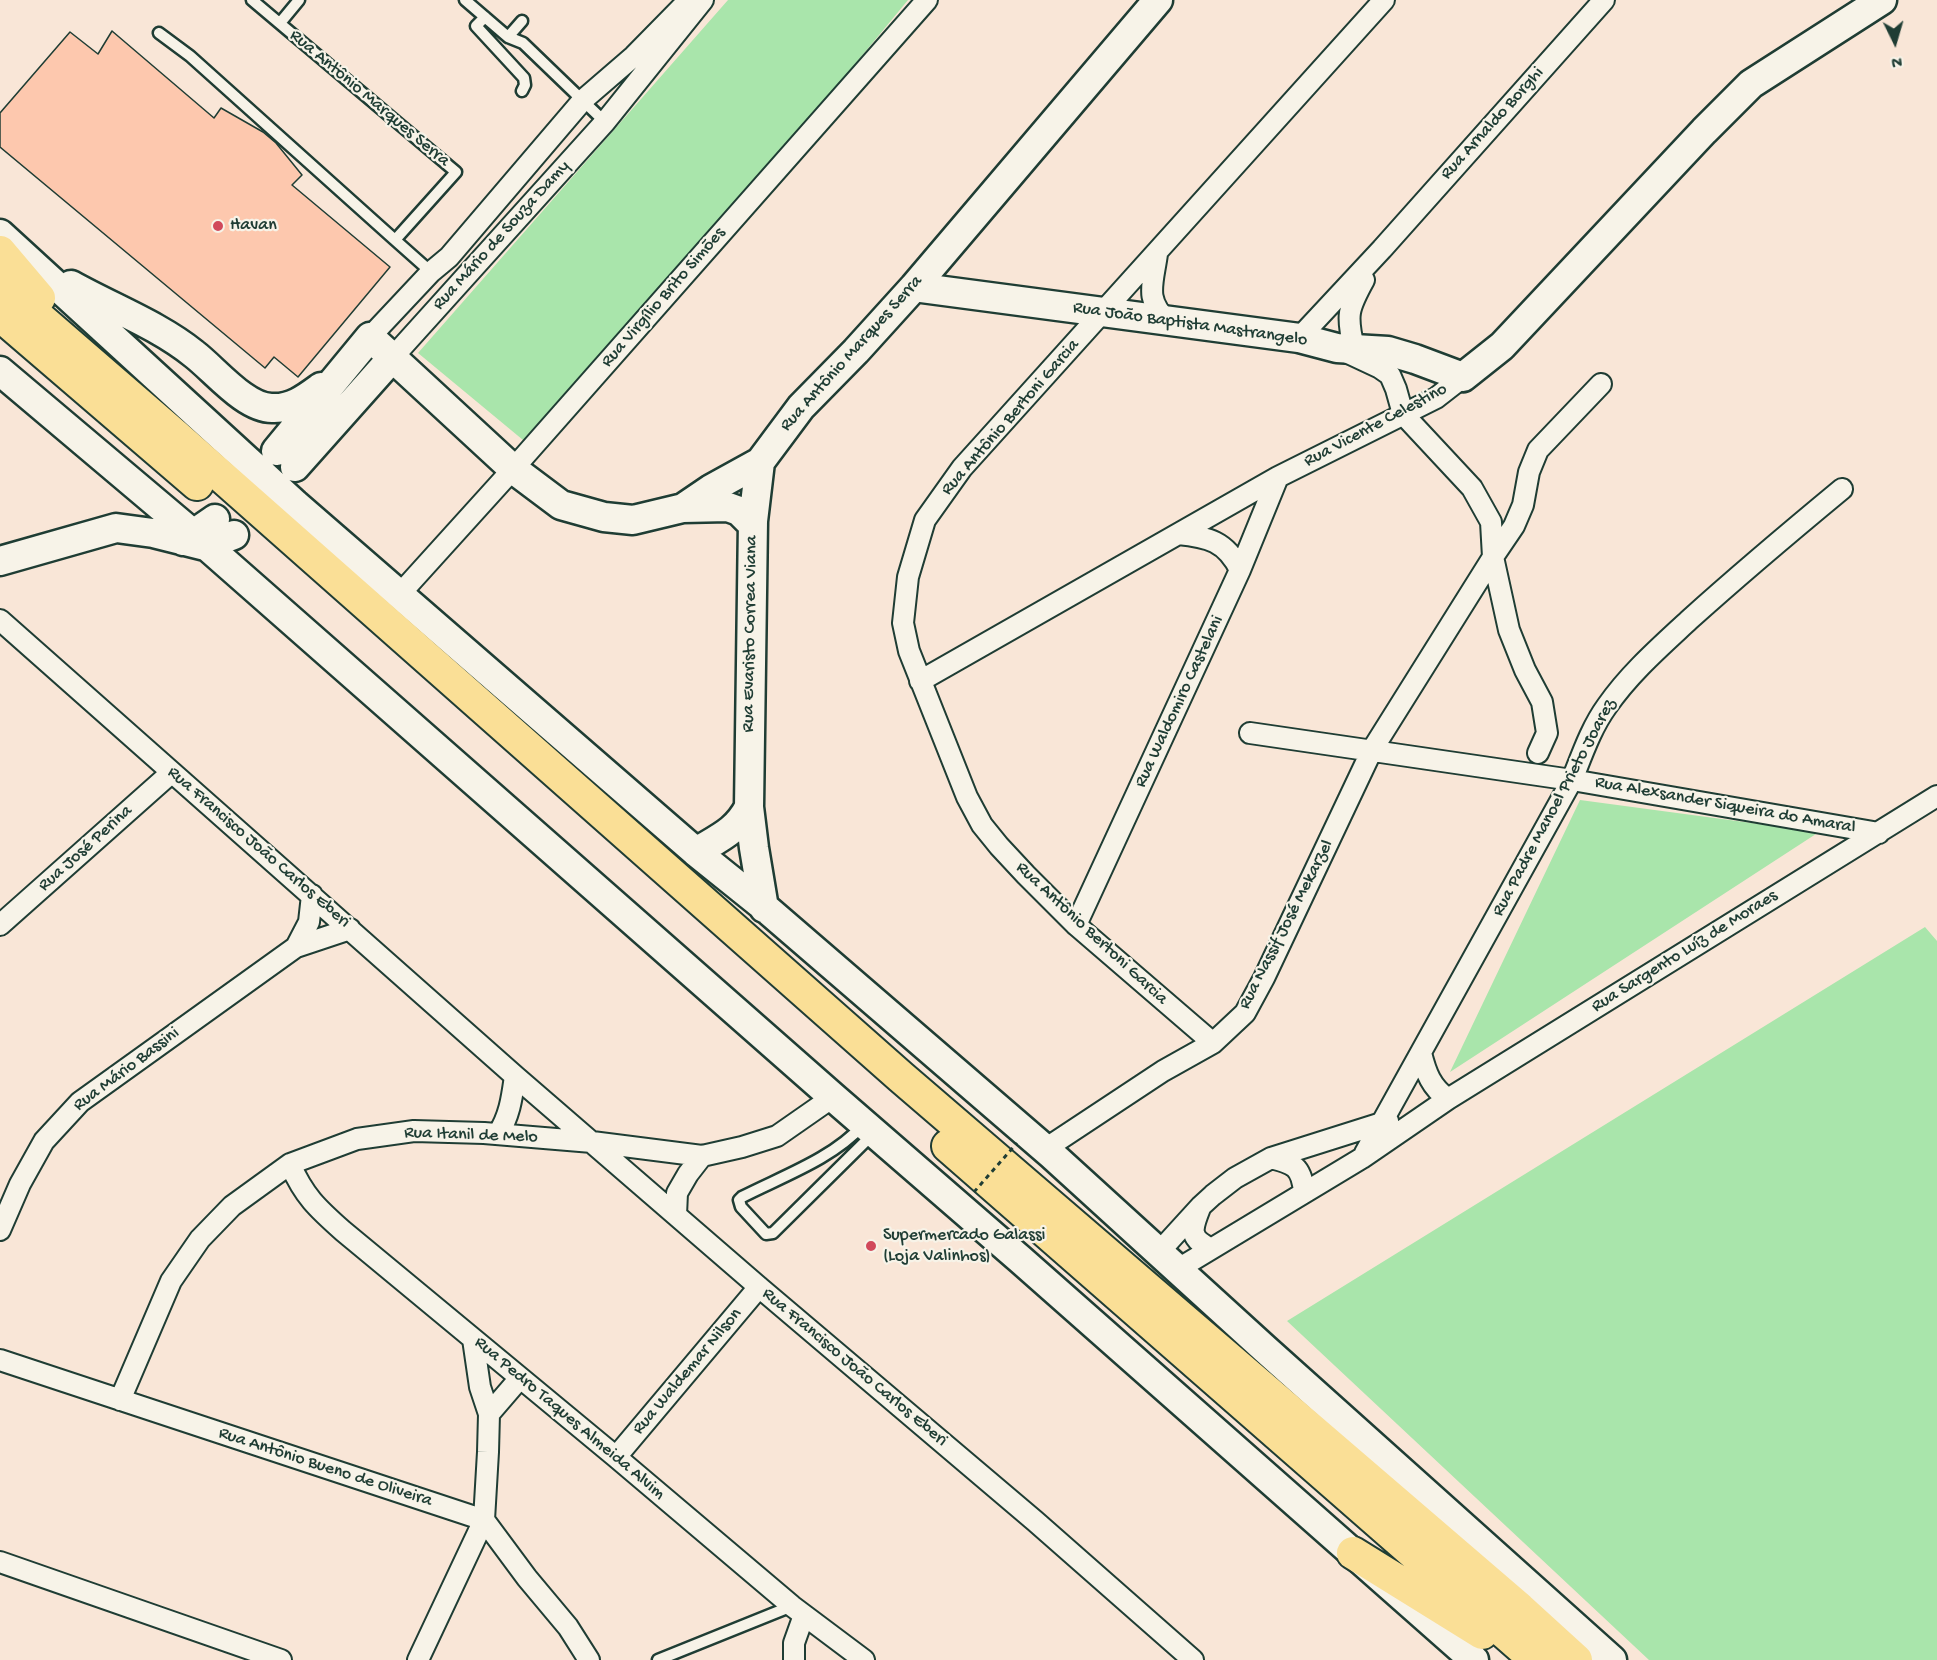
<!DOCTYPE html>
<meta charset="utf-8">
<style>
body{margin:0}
#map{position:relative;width:1937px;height:1660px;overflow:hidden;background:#f9e6d7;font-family:"Gochi Hand",sans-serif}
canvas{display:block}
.north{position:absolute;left:1865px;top:12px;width:60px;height:60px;-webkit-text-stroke:4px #f7f3e8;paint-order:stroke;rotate:175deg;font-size:16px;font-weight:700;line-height:24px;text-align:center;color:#1f3d34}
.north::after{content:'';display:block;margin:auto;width:21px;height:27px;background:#1f3d34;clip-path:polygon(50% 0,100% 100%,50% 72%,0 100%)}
</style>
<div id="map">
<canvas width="1937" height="1660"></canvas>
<div class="north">N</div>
</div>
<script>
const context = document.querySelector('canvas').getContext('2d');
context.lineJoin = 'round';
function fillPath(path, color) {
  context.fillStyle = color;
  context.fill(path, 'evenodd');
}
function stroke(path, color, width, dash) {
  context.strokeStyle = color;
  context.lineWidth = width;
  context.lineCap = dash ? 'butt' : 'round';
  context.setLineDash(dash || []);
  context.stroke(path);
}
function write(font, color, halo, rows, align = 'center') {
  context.font = font + ' "Gochi Hand",sans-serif';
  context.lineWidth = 4.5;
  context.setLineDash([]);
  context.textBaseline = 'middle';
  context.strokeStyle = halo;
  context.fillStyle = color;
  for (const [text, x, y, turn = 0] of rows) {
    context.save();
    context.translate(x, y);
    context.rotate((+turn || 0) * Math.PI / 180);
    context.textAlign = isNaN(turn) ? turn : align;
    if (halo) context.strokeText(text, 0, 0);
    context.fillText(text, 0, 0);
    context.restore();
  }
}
const green = new Path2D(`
 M728,0H908L827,98L523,440L418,353Z
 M1580,800L1819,832L1450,1072Z
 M1925,927L1937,941V1660H1649L1287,1321Z`);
const building = new Path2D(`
 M112,31L214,118L221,108L263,132L276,143L302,175L292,185L390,267L298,377L274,357L265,368L0,147V113L70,32L98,54Z`);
const lane = new Path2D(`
 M252,0L456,172L395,240L431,272
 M465,0L508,37L523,43L605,122
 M485,17L476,26L524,78L525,85L522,91
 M280,23L299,0
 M159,33L190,56L395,240
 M508,37L522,21
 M863,1125C832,1159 783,1176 742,1197L739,1200L741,1207L766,1234L773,1233L873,1134
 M658,1660L792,1606`);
const street = new Path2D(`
 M1157,254C1153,284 1144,299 1168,322
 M370,337L431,272L449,257L583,100L634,56L687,2
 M1299,338L1382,249L1604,0
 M1354,348C1346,315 1348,309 1364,280
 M1348,353L1380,368L1390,375L1396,389L1403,414L1472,488L1491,522L1493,557L1509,630L1525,670L1542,702L1547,733L1538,753
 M393,357L605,122L703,0
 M1178,534C1208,537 1226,541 1240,570
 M399,595L513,469L927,0
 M0,620L515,1076L759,1287L1035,1521L1193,1660
 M920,681L1278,477L1436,398L1463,377
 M1250,733L1572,780L1879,833
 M0,925L171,773
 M1076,925L1240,570L1278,477
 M296,947L309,922L312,895
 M1213,1043L1076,925L1026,875L999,846L982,825L967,797L909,651L903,623L908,577L925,520L962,468L1384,0
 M1421,1053C1426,1073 1431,1087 1448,1099
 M498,1134C510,1115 512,1097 515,1076
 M1045,1149L1163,1071L1213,1043L1245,1013L1264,978L1372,750L1493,557L1514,526L1523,505L1529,472L1538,450L1601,384
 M1365,1153L1572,780C1582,755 1591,728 1607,706C1630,673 1660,647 1689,620C1739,575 1790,532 1842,489
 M1271,1158C1294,1164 1301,1166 1304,1191
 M290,1164C304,1196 317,1208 343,1231L616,1457L792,1606L864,1660
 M1200,1208C1192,1228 1188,1238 1210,1248
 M676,1215L677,1193L688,1174L702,1156
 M0,1230L20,1184L44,1141L80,1102L296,947L350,929
 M1159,1252L1201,1206L1213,1195L1235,1178L1271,1158L1388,1121
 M1178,1269L1362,1158L1448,1099L1937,796
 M0,1360L484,1520L527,1578L568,1627L589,1660
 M120,1400L171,1281L200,1239L232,1206L290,1164L357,1139L414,1131L484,1133L592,1142L702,1156L742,1147L777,1136L833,1097
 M489,1414L520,1378
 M616,1457L759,1287
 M0,1562L281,1660
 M418,1660L484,1520L488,1452L489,1414L480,1387L473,1339
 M794,1660V1643L804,1615`);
const secondary = new Path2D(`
 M0,234L295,504L696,852L762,905L1052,1155L1265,1349L1612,1660
 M71,285C112,308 158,325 194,354C215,370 245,408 272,408C292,409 306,398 321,387
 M914,287L1299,338L1337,348L1388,351L1415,359L1463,377L1502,346L1704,131L1751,84L1882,0
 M0,371L192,533L833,1097L1021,1260L1474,1660
 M276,451L370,337L513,469L561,505L604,517L633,520L683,508L711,489L760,462L801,407L856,351L914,287L1158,0
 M760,462L753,521L749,807L754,848L764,908
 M295,467L393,357
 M683,508L728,507L739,511L753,525
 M183,541L215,519
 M0,561L116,528L153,533L205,546L234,535
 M696,852C719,838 737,831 749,807`);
const primary = new Path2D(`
 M0,252L39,298
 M0,284L177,437L901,1077L1520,1609L1576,1660
 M0,315L197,484
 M948,1146L1536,1660
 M1353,1553L1482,1633`);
const pathBridge = new Path2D(`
 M974,1192L1017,1143`);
const markers = [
 [218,226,6,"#d1495b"],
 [871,1246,6,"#d1495b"]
];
const streetNames = [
 ["Rua Antônio Marques Serra",369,99,40],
 ["Rua Arnaldo Borghi",1493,124,-48],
 ["Rua Mário de Souza Damy",502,236,-48],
 ["Rua Virgílio Brito Simões",664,298,-49],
 ["Rua João Baptista Mastrangelo",1190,325,8],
 ["Rua Antônio Marques Serra",852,354,-48],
 ["Rua Antônio Bertoni Garcia",1011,418,-49],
 ["Rua Vicente Celestino",1376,426,-28],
 ["Rua Evaristo Correa Viana",751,634,-89],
 ["Rua Waldomiro Castelani",1180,702,-65],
 ["Rua Alexsander Siqueira do Amaral",1725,806,10],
 ["Rua Padre Manoel Prieto Joarez",1555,808,-62],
 ["Rua Francisco João Carlos Eberi",258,848,41],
 ["Rua José Perina",86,849,-42],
 ["Rua Nassif José Mekarzel",1287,925,-63],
 ["Rua Antônio Bertoni Garcia",1091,934,43],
 ["Rua Sargento Luíz de Moraes",1685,952,-32],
 ["Rua Mário Bassini",127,1070,-37],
 ["Rua Itanil de Melo",471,1136,2],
 ["Rua Francisco João Carlos Eberi",854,1368,40],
 ["Rua Waldemar Nilson",688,1372,-50],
 ["Rua Pedro Taques Almeida Alvim",569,1419,40],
 ["Rua Antônio Bueno de Oliveira",325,1468,18]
];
const poiNames = [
 ["Havan",230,226],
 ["Supermercado Galassi",883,1236],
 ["(Loja Valinhos)",883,1257]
];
fillPath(green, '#a9e5ab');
fillPath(building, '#fdc8ae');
stroke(building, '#1f3d34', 1.5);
stroke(lane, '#1f3d34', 15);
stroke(street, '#1f3d34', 24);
stroke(secondary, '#1f3d34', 33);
stroke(primary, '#1f3d34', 36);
stroke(lane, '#f7f3e8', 10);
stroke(street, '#f7f3e8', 20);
stroke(secondary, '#f7f3e8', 28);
stroke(primary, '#fadf96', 32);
stroke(pathBridge, '#1f3d34', 3, [4.5, 4.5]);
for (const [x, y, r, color] of markers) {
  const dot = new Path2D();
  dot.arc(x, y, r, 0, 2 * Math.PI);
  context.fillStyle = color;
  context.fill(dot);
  stroke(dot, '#f7f3e8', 2);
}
write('18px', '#1f3d34', '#f7f3e8', streetNames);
write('18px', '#1f3d34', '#f7f3e8', poiNames, 'left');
</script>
